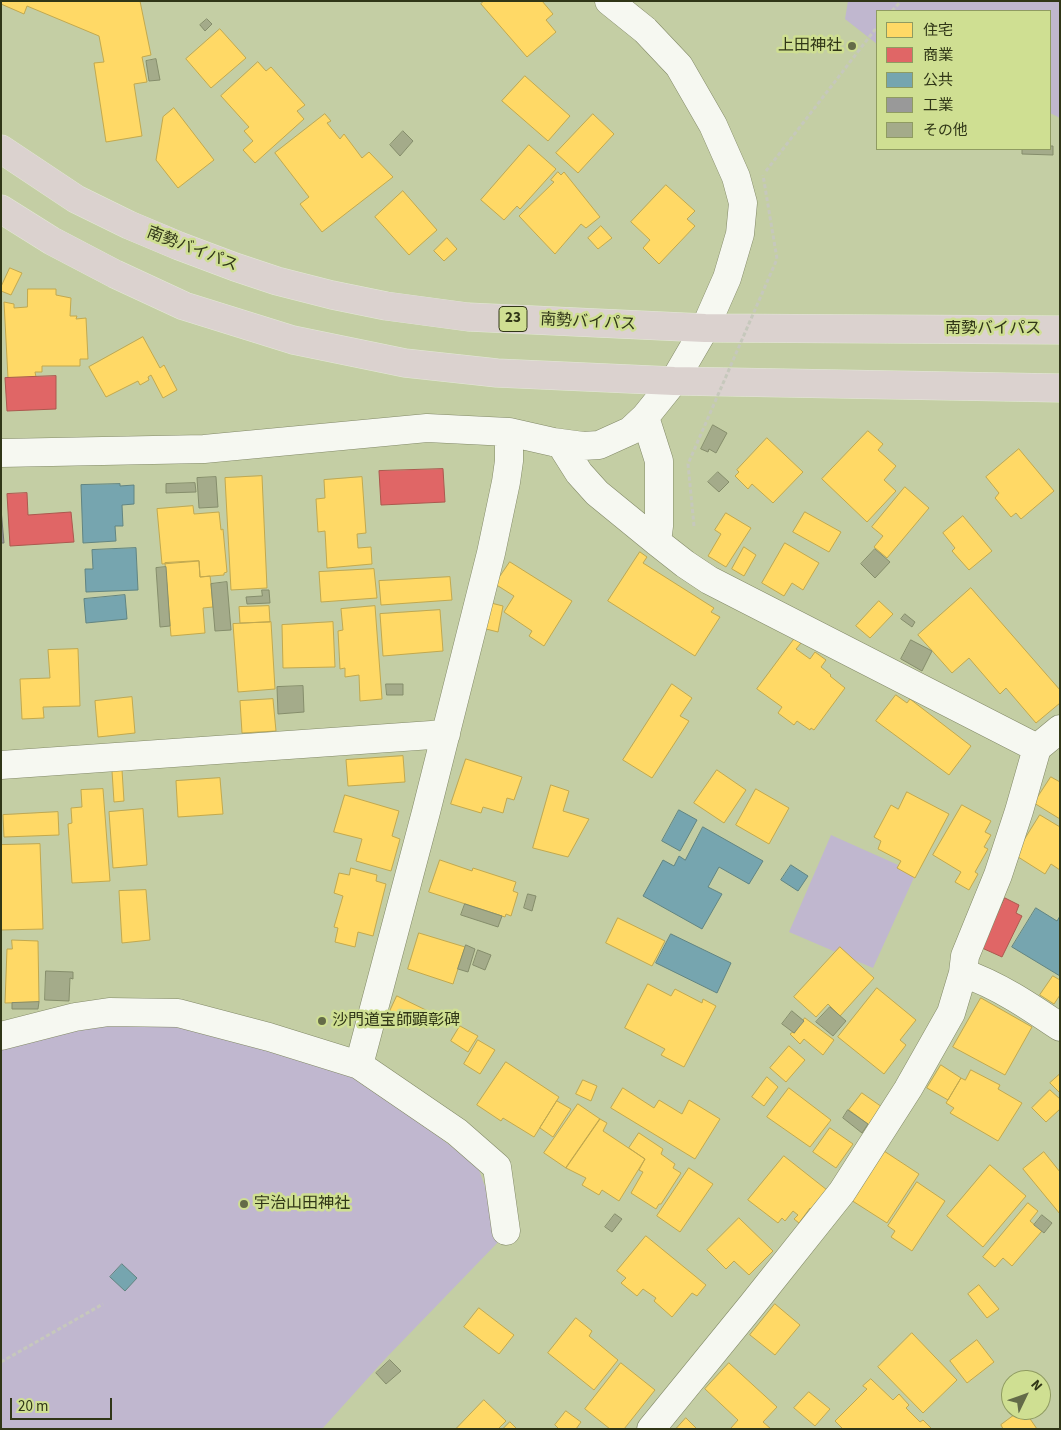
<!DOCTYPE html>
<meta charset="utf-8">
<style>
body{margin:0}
#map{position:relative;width:1061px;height:1430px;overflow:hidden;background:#c4cea4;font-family:"Source Sans 3","Noto Sans JP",sans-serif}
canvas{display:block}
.frame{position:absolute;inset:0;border:2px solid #303617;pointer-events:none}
.legend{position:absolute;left:876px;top:10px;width:175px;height:140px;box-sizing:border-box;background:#cfdf92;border:1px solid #8f9b61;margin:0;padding:6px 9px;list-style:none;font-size:15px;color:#303617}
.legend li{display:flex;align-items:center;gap:10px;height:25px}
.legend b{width:25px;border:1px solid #8f9b61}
.north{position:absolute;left:1001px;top:1370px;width:50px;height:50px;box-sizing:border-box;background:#cfdf92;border:1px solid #8f9b61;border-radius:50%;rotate:48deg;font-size:14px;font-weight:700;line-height:20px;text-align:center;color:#303617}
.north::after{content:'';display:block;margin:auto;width:18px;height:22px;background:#646b48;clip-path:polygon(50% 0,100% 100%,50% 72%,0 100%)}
.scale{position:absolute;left:10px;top:1398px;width:102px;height:22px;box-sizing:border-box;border:2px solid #303617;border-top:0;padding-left:6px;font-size:15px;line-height:18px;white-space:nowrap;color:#303617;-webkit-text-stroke:4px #cfdf92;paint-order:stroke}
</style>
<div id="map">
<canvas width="1061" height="1430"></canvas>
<div class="frame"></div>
<ul class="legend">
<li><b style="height:14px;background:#ffd966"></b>住宅</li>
<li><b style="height:14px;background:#e06666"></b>商業</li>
<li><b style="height:14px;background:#76a5af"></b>公共</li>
<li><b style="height:14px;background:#999"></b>工業</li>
<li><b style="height:14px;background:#a4ab8a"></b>その他</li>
</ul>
<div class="north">N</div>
<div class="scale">20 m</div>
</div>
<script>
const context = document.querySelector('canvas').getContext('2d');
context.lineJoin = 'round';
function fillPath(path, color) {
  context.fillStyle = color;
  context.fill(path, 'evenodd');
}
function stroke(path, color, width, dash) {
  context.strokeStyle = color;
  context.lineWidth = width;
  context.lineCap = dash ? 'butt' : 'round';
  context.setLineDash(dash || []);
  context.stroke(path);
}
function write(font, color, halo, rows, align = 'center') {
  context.font = font + ' "Source Sans 3","Noto Sans JP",sans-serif';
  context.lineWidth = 5;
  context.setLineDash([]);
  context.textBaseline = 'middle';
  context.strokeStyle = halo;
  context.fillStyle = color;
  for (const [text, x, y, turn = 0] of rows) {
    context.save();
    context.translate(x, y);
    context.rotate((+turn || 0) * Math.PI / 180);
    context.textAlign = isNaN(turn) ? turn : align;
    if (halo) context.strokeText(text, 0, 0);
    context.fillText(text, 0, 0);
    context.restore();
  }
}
const green = new Path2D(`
 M848,1H1060V118L1050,113V11H877V44L845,19Z
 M831,835L916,873L873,968L789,932Z
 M117,1023H161L354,1071L478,1167L503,1237L387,1357L322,1429H1V1049L65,1031Z`);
const homes = new Path2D(`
 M1,1H140L151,55L142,57L147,82L134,84L142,136L106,142L94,63L104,62L99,36L27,6L24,14L1,4Z
 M484,1H542L553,14L546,20L556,32L527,57L481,4Z
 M220,29L246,58L211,88L186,59Z
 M258,62L266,71L271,67L305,105L297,111L304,119L255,163L243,150L253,141L244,131L249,127L221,96Z
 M525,76L570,116L548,141L502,101Z
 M174,108L214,160L178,188L156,160L163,117Z
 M325,114L331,121L327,123L340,139L344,134L362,158L369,152L393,177L322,232L300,204L309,197L275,153Z
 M593,114L614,134L578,173L556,153Z
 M529,145L556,169L520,209L517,206L504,220L481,200Z
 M558,172L561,175L564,172L600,217L586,228L581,224L555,254L519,216L554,182L551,180Z
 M666,185L695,211L687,219L695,226L659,264L643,248L650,240L631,222Z
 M403,191L437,230L409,255L375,217Z
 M601,226L612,238L598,249L588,238Z
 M447,238L457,249L444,261L434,251Z
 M10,268L22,273L11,295L1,291V287Z
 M28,289H56V295L71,298L70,316H77L76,319L86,318L88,359H80V366H42V372H35L36,377L8,378L4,302L14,304V308L27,307Z
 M143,337L160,368L164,365L177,390L163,398L151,375L148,377L149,380L140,385L138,381L106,397L89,367Z
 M868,431L883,444L878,450L896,466L884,480L896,491L867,522L822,479Z
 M767,438L803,472L773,503L752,484L748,489L735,476L739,472L737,470Z
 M1019,449L1054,491L1021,519L1016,513L1011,517L995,498L999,493L986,477Z
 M262,476L267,588L231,590L225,478Z
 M362,477L366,533L357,534L358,548L371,547L372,564L327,568L325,531L318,532L316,499L325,498L324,480Z
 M905,487L929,508L887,558L874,547L883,536L872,527Z
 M193,506L194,514L219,512L221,530L223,529L227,572L224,573V575L200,577L199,561L162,564L157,509Z
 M805,512L841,532L829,552L793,532Z
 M726,513L751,528L726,567L708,556L721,534L715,530Z
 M963,516L992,551L969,570L952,551L955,548L943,533Z
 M785,543L819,563L803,590L792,583L784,596L762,583Z
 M744,547L756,555L744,576L732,569Z
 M640,552L647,557L643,563L714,608L711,612L720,617L695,656L608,601Z
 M199,561L200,577L210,576L211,584L213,607L203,608L205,633L171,636L165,563Z
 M510,562L572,601L544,646L529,636L532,631L504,612L514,596L495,584Z
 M374,569L377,598L321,602L319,572Z
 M450,577L452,600L381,605L379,581Z
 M971,588L1060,690V703L1036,723L1006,688L1000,694L969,658L952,673L918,635Z
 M879,601L893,614L870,638L856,626Z
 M491,603L503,606L498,632L486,629Z
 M269,606L270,622L240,623L239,607Z
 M375,606L382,699L360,701L359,675L345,677V668L340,669L338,631L343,630L341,609Z
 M440,610L443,651L383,656L380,614Z
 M271,622L275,689L238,692L233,624Z
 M333,622L335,667L283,668L282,625Z
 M795,638L801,643L796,649L810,659L815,652L826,660L821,667L831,675L830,676L845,688L814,730L811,728L810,730L797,721L794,725L778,713L782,707L757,689Z
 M78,649L80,706L43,707L44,718L22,719L20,679L50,678L48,650Z
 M672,684L692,698L680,716L689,721L652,778L623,760Z
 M896,695L907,703L910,699L971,746L949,775L876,721Z
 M132,697L135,733L98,737L95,701Z
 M273,699L276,731L242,733L240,701Z
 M403,756L405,782L348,786L346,760Z
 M466,759L522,777L514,800L507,798L503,813L483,807L481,813L451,804Z
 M122,770L124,801L114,802L112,771Z
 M717,770L746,790L724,823L694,803Z
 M1051,777L1060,782V819L1034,803Z
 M220,778L223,814L178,817L176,781Z
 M551,785L569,791L563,811L589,819L568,857L533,848Z
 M103,789L110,881L72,883L68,824L72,823L71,808L82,807L81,790Z
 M756,789L789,808L769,844L736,825Z
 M907,792L949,814L915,878L897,868L901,861L878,849L881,841L874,837L891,805L898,809Z
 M345,795L399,811L392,836L400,839L391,871L356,861L362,839L334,832Z
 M962,805L991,821L985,832L991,835L984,847L988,849L975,872L978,874L969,890L955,882L961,872L933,855Z
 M143,809L147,865L113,868L109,812Z
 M58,812L59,835L4,837L3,815Z
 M1040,815L1060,827V870L1051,864L1045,874L1015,855Z
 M40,844L43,929L1,930V845Z
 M440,860L472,871L473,868L516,882L513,891L518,893L511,916L506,914L505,917L429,892Z
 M351,868L377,875L376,881L386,884L373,936L358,932L355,947L335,942L338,928L334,927L343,896L334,893L339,873L349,875Z
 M146,890L150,940L122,943L119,891Z
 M618,918L665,941L652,966L606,943Z
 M419,933L465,947L453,984L408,969Z
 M12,940L38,941L39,1002L5,1003L7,949H12Z
 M840,947L874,978L840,1016L828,1004L816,1017L794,997Z
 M1053,976L1060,980V995L1054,1004L1040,995Z
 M648,984L671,996L675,989L702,1003L703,999L716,1006L684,1067L661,1055L665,1049L625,1028Z
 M877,988L916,1020L900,1040L906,1045L884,1074L838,1037Z
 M397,996L432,1013L425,1027L390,1011Z
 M981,998L1032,1027L1005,1075L953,1047Z
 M805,1018L834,1040L823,1055L804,1039L800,1044L790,1034L793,1032L794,1033Z
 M460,1026L478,1036L468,1052L451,1041Z
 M478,1040L495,1050L480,1074L464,1064Z
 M789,1046L805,1060L786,1082L770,1068Z
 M506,1062L559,1097L534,1137L503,1118L501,1121L477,1105Z
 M941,1065L961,1078L948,1100L927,1088Z
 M971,1070L1000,1085L998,1089L1022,1103L998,1141L950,1113L954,1108L946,1103L961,1078L965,1080Z
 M1060,1074V1093L1050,1083Z
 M767,1077L778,1087L764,1106L752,1097Z
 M583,1080L597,1086L591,1101L576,1094Z
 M623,1088L654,1108L659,1100L682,1114L689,1100L720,1119L695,1159L611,1108Z
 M789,1088L831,1120L810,1147L767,1117Z
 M1050,1090L1060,1099V1109L1046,1122L1032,1108Z
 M862,1093L882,1107L869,1125L849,1110Z
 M557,1101L571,1109L553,1137L540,1128Z
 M578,1104L600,1119L566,1168L544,1153Z
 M600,1119L607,1123L603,1131L645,1159L619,1201L602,1190L599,1195L582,1185L586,1178L566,1168Z
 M830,1128L853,1144L836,1168L813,1152Z
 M639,1133L663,1149L661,1154L675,1164L673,1168L681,1173L661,1204H659L656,1209L631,1193L643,1172L639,1170L645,1159L629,1148Z
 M884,1151L919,1174L887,1223L851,1200Z
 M1044,1152L1060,1172V1214L1023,1169Z
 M784,1156L827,1190L812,1210L810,1208L799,1223L794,1219L798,1215L793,1211L785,1221L782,1218L778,1223L748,1200Z
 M990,1165L1026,1196L983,1247L947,1216Z
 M689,1168L713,1184L680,1232L657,1216Z
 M917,1182L945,1201L912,1251L891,1237L895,1231L888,1226Z
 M1028,1203L1038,1211L1030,1221L1042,1231L1012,1266L1003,1258L995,1267L983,1257Z
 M739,1218L773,1251L749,1275L734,1261L726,1269L707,1250Z
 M646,1236L706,1285L697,1296L692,1293L672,1317L654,1301L656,1298L643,1289L637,1296L621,1283L626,1278L617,1271Z
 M979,1285L999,1309L987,1318L968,1294Z
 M775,1304L800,1325L775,1355L750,1335Z
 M479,1308L514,1335L499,1354L464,1327Z
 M576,1318L592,1331L589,1336L618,1360L594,1390L548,1353Z
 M912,1333L957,1380L923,1413L878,1367Z
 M977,1340L994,1362L967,1383L950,1361Z
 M621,1363L655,1390L624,1429H610L585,1409Z
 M729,1363L777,1407L763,1422L771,1429H733L731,1428L738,1420L705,1389Z
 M871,1379L893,1400L899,1394L909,1405L906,1408L920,1422L923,1420L932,1429H843L835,1421L867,1389L863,1386Z
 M809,1392L830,1409L815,1426L794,1408Z
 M484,1400L506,1421L498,1429H456Z
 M1021,1410H1024L1037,1429H1003L1001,1425Z
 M566,1411L581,1422L576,1429H559L555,1425Z
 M686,1418L697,1429H676Z
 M510,1422L517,1429H503Z`);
const shops = new Path2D(`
 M56,376V409L7,411L5,378Z
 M443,469L445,502L381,505L379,471Z
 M27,493L28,515L71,512L74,542L10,546L7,494Z
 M1005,898L1019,905L1016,913L1022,916L1002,957L982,948Z`);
const public = new Path2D(`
 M120,484V486L134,485V504L122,505L123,526H115L116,541L83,543L81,485Z
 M136,548L138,590L86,592L85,569H93L92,550Z
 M125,595L127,619L86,623L84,599Z
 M679,810L697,820L680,851L662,841Z
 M703,827L763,861L749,884L719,867L708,887L722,894L702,929L643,896L663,860L674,866L679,856L685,860Z
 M791,865L808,876L798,891L781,880Z
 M1036,908L1057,921L1060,916V976L1012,947Z
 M671,934L731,963L717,993L656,963Z
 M122,1264L137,1278L125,1291L110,1277Z`);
const industry = new Path2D(`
 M1,509L4,543H1Z`);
const building = new Path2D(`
 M207,19L212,24L205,31L200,25Z
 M156,59L160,80L149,81L146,61Z
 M403,131L413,141L400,156L390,145Z
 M1050,146H1053V155L1022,154V149H1050Z
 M713,425L727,433L716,453L709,449L708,452L701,449Z
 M718,472L729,482L719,492L708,482Z
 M216,477L218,507L199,508L197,478Z
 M195,483L196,492L166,493V484Z
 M875,549L890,562L875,578L861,564Z
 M166,567L170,626L160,627L156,568Z
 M227,582L231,630L215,631L211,584Z
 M262,590H269L270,603L247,604L246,597L262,596Z
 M905,614L915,622L912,627L901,619Z
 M911,640L932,651L922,671L901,659Z
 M386,684H403V695H387Z
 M303,686L304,712L278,714L277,687Z
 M528,894L536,896L532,911L524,908Z
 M465,904L502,916L498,927L461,915Z
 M466,945L475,949L468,972L458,969Z
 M478,950L491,955L485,970L473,965Z
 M46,971L73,972V979L70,978L69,1001L45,1000Z
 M39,1002L38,1009H12V1003Z
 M830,1007L846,1021L833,1036L816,1022Z
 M792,1011L804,1021L794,1033L782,1024Z
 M848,1110L868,1124L862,1133L843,1118Z
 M615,1214L622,1219L612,1232L605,1227Z
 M1042,1215L1052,1223L1044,1233L1034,1225Z
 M390,1360L401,1371L386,1384L376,1373Z`);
const path = new Path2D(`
 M892,11L901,1
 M766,171L877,27
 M1,1362L103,1304`);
const minor = new Path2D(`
 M645,417L659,461V526L657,542
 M560,443L579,473L597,493L657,542L685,564L709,580L1037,748
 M1,453L204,449L427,428L509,432L553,442L583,446L599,445L630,431L645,417L674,381L705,328L727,278L740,234L743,203L736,177L713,125L679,66L645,30L609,1
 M1,765L446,734
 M963,973C998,985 1029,1006 1060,1027
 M1,1036L75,1017L109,1012L178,1013L269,1037L359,1065L426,812L491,553L506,482L509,461V432
 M359,1065L457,1132L497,1167L506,1231
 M651,1429L752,1305L842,1192L908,1089L951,1013L963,973L965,956L998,875L1019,811L1037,748L1060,729`);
const highway = new Path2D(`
 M1,149L76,199L129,225L179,246L235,267L277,281L332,295L386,306L468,317L705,328L1060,330
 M1,209L52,241L115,274L184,306L293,340L405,363L497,373L674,381L1060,388`);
const pathBridge = new Path2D(`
 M694,526L688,464L777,259L763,175`);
const markers = [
 [852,46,5,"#646b48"],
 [322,1021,5,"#646b48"],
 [244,1204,5,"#646b48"]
];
const shields = [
 [513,319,28]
];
const shieldNames = [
 ["23",513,319]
];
const poiNames = [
 ["上田神社",842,46,"right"],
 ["沙門道宝師顕彰碑",332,1021],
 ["宇治山田神社",254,1204]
];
const streetNames = [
 ["南勢バイパス",192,250,21],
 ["南勢バイパス",588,323,3],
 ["南勢バイパス",993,329]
];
fillPath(green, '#c0b7cf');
fillPath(homes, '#ffd966');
stroke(homes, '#c1a84e', 1);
fillPath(shops, '#e06666');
stroke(shops, '#ab584e', 1);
fillPath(public, '#76a5af');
stroke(public, '#618481', 1);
fillPath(industry, '#999');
stroke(industry, '#7a7b72', 1);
fillPath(building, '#a4ab8a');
stroke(building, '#858d6b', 1);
stroke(minor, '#828967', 29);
stroke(highway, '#e4e9d6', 29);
stroke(path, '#c6c8bc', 3, [4, 2.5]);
stroke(minor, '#f6f8f1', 28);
stroke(highway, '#dbd2cf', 28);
stroke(pathBridge, '#c6c8bc', 3, [4, 2.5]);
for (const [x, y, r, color] of markers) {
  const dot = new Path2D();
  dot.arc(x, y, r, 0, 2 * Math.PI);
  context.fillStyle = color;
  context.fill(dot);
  stroke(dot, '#cfdf92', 2);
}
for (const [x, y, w] of shields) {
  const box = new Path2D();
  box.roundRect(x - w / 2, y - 12.5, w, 25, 4);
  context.fillStyle = '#cfdf92';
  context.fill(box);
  stroke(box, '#303617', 1);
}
write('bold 15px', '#303617', null, shieldNames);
write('16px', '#303617', '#cfdf92', poiNames, 'left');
write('16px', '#303617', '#cfdf92', streetNames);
</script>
